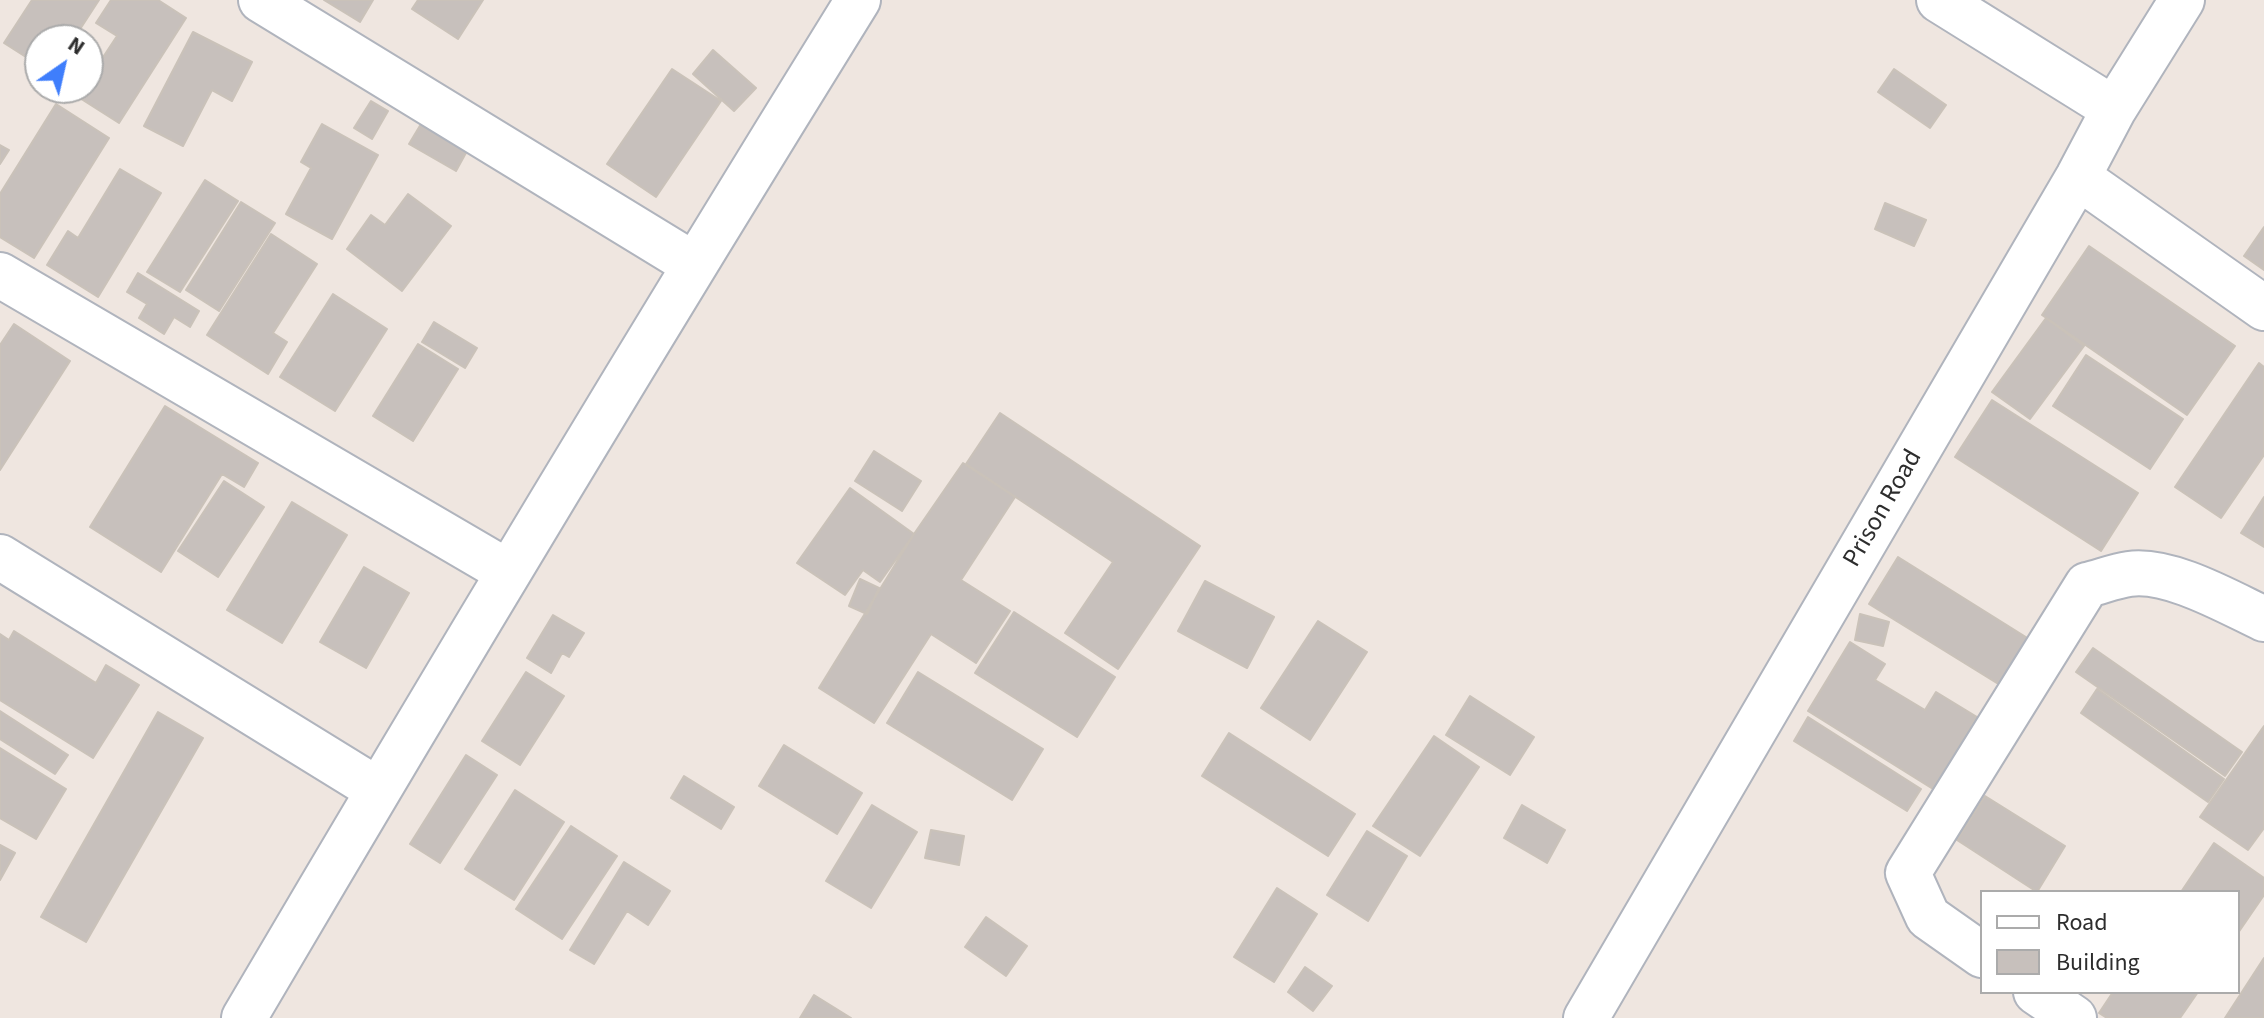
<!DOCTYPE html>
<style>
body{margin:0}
#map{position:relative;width:2264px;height:1018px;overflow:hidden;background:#efe6e0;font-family:"Source Sans 3",sans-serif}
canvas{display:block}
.legend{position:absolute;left:1980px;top:890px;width:260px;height:104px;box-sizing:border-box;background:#fff;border:2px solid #ababab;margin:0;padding:10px 14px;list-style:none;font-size:24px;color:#2d2d2d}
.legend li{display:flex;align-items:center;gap:16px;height:40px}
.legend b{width:40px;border:2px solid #ababab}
.north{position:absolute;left:24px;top:24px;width:80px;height:80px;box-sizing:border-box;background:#fff;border:2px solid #ababab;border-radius:50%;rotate:34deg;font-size:22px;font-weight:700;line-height:32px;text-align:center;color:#2d2d2d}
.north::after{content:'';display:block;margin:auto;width:28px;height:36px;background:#3f7efc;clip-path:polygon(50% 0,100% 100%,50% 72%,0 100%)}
</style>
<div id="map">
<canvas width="2264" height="1018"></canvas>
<ul class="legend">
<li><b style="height:10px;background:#fff"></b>Road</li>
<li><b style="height:22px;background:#c7c0bc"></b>Building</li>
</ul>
<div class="north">N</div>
</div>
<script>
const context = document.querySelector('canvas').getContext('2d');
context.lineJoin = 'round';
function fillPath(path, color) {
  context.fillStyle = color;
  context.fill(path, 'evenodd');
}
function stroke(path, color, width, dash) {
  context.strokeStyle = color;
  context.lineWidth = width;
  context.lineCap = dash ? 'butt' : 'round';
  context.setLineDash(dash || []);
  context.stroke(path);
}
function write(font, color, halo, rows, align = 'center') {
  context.font = font + ' "Source Sans 3",sans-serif';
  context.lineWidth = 6;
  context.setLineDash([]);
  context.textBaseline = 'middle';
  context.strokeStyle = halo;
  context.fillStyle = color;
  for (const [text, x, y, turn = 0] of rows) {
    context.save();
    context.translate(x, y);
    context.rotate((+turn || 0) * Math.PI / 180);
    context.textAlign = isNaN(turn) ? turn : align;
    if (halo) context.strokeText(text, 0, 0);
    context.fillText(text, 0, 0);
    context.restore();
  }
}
const building = new Path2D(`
 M32,0H99L73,40H40V66L4,43Z
 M111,0H158L186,18L119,123L64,88H88V80L117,36L96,23Z
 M324,0H373L360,22Z
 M418,0H483L458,39L412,9Z
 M193,32L252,62L232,101L212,90L183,146L144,126Z
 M713,50L756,88L734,111L693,74Z
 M672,69L721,101L656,197L607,164Z
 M1894,69L1946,105L1930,128L1878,92Z
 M371,101L388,111L372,139L354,128Z
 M56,104L109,138L34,258L0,237V194Z
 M322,124L378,155L332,239L286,214L311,168L301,162Z
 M421,124L467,151L456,171L409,144Z
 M0,145L9,150L0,164Z
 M120,169L161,193L98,297L47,265L68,231L78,238Z
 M205,180L238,201L180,292L147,272Z
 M408,194L451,226L402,291L347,249L371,215L385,225Z
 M241,202L275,223L219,311L186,290Z
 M1885,203L1926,220L1914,246L1875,229Z
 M2264,227V270L2244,256Z
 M271,234L317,264L273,333L287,342L268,374L207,335Z
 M2089,246L2235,346L2187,415L2042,315Z
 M138,273L199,311L190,327L174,317L164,334L139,318L147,304L127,292Z
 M333,294L387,329L335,411L280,377Z
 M2046,318L2084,346L2030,419L1992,392Z
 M434,322L477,348L465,368L422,342Z
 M14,324L70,361L0,470V345Z
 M418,344L458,369L413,441L373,416Z
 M2086,355L2183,419L2150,469L2053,406Z
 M2259,363L2264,367V455L2221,518L2175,487Z
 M1992,400L2138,493L2101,551L1955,457Z
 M165,406L258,463L244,487L222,474L161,572L90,527Z
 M1000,413L1200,546L1118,669L1065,633L1113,562L966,464Z
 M874,451L921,481L902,511L855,481Z
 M963,463L1015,497L961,580L1010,611L976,663L931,634L874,723L819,688L914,534Z
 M224,481L264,507L218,577L178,551Z
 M850,488L914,534L880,582L863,570L845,595L797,563Z
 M2264,497V547L2241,533Z
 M292,502L347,535L282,643L227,610Z
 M1898,557L2029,639L2000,685L1869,604Z
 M364,567L409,593L366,668L320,642Z
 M860,579L879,588L867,614L849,606Z
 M1205,581L1274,617L1247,668L1178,631Z
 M1014,612L1115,677L1077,737L975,673Z
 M1860,614L1889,622L1883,646L1855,640Z
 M553,615L584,633L569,657L562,653L551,673L527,658Z
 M1318,621L1367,652L1310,740L1261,708Z
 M14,631L96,683L106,665L139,685L93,758L0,700V634L9,640Z
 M1850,642L1885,664L1875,680L1925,710L1936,692L1977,717L1933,789L1808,711Z
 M2093,648L2242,752L2225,776L2076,672Z
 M526,672L564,696L520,765L482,741Z
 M918,672L1043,749L1012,800L887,723Z
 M2097,689L2224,779L2208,802L2081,713Z
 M1470,696L1534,737L1510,775L1446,735Z
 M0,711L68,755L55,774L0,739Z
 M158,712L203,738L86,942L41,917Z
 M1808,717L1921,789L1907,811L1794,741Z
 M2264,726V828L2248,850L2200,817Z
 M1229,733L1355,814L1328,856L1202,776Z
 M1434,736L1479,767L1420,856L1373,826Z
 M784,745L862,793L837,834L759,786Z
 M0,748L66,789L36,839L0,818Z
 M466,755L497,775L440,863L410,844Z
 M684,776L734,807L721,829L671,798Z
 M515,790L564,822L514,900L465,869Z
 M1985,796L2065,846L2037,892L1957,840Z
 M872,805L917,832L871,908L826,881Z
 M1522,805L1565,830L1547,863L1504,838Z
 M571,826L617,856L562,939L516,909Z
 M931,830L964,836L959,865L925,858Z
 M1367,831L1407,856L1368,921L1327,895Z
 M2214,843L2264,878V895L2238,933V892H2181Z
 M0,845L15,853L0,880Z
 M624,862L670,891L648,925L627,911L594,964L570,950Z
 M1277,888L1317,914L1274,982L1234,957Z
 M986,917L1027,946L1006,976L965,947Z
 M2264,958V1018H2225Z
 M1305,967L1332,986L1313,1011L1288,992Z
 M2113,992H2198L2180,1018H2107L2099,1013Z
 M814,995L851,1018H800Z`);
const minor = new Path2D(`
 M261,0L693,264
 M1939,0L2114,109
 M2078,177L2264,308
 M0,275L508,572
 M0,557L378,790
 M1982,955L1928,917L1908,873L2087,585C2100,582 2115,576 2129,574C2169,568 2228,602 2264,619
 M2036,992L2074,1018
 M244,1018C445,676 649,337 858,0
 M1586,1018L2078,177L2114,109L2182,0`);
const streetNames = [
 ["Prison Road",1884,509,-60]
];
fillPath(building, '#c7c0bc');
stroke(building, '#cac2b9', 2);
stroke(minor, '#b0b4bd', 48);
stroke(minor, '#fff', 44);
write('26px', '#2d2d2d', '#fff', streetNames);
</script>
